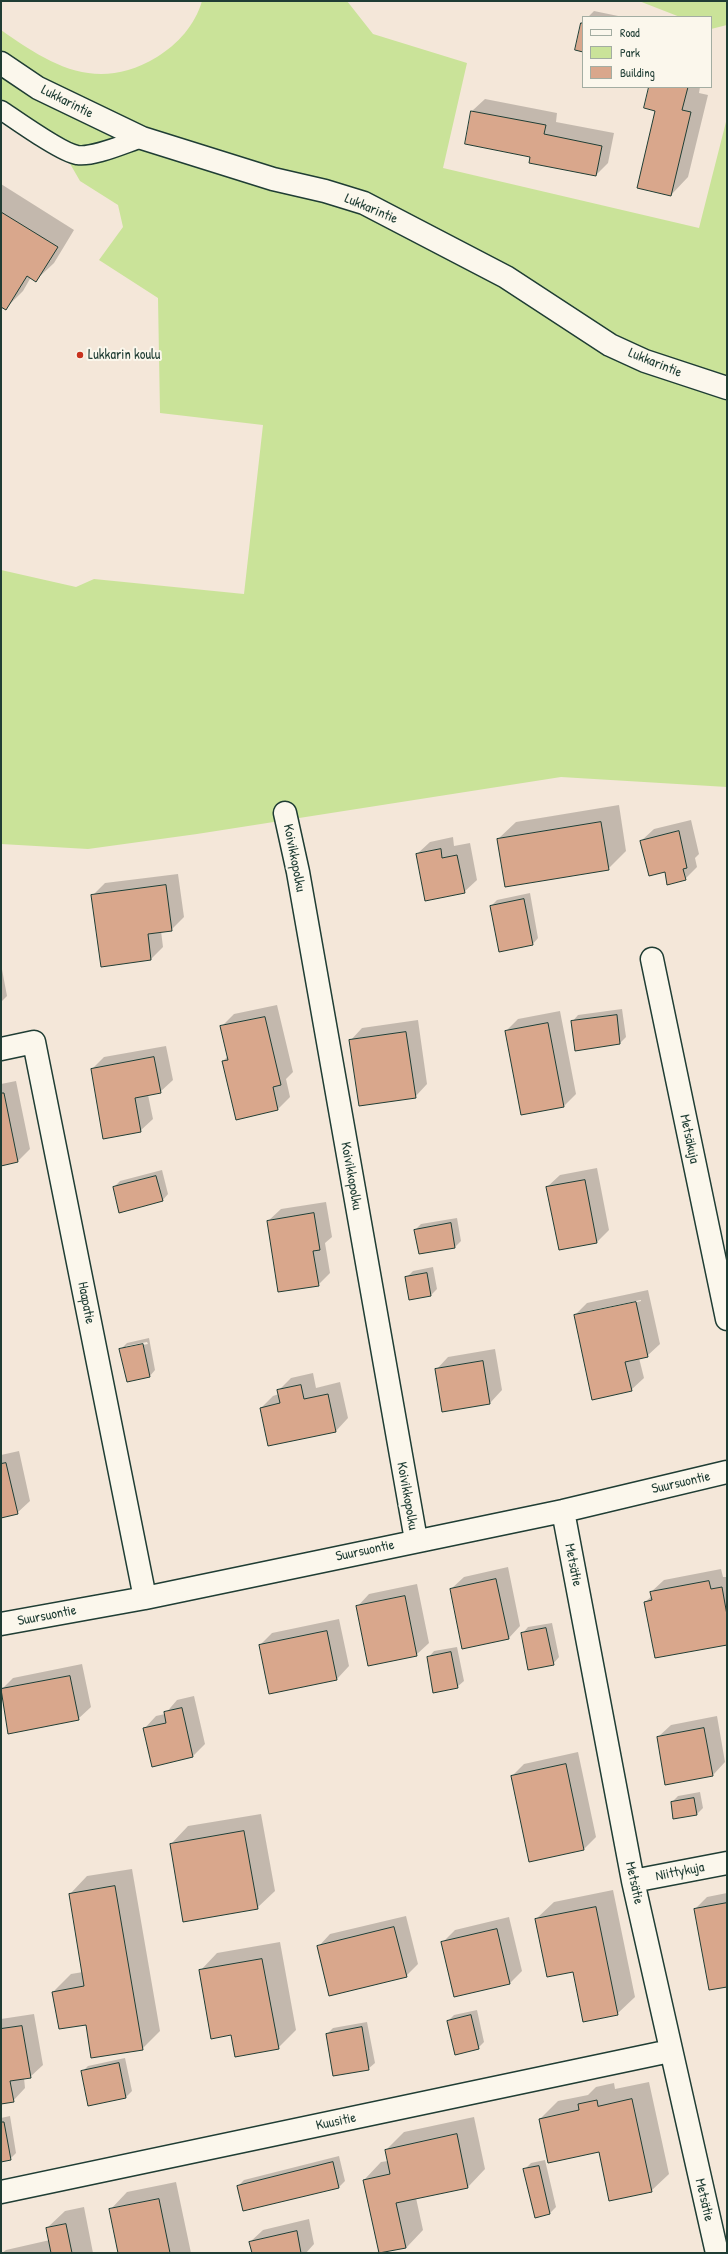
<!DOCTYPE html>
<meta charset="utf-8">
<style>
body{margin:0}
#map{position:relative;width:728px;height:2254px;overflow:hidden;background:#f4e7d9;font-family:"Patrick Hand",sans-serif}
canvas{display:block}
.frame{position:absolute;inset:0;border:2px solid #1f3d34;pointer-events:none}
.legend{position:absolute;left:582px;top:16px;width:130px;height:72px;box-sizing:border-box;background:#fbf7ec;border:1px solid #a3ada2;margin:0;padding:5px 7px;list-style:none;font-size:12px;color:#1f3d34}
.legend li{display:flex;align-items:center;gap:8px;height:20px}
.legend b{width:20px;border:1px solid #a3ada2}
</style>
<div id="map">
<canvas width="728" height="2254"></canvas>
<div class="frame"></div>
<ul class="legend">
<li><b style="height:5px;background:#fbf7ec"></b>Road</li>
<li><b style="height:11px;background:#cae399"></b>Park</li>
<li><b style="height:11px;background:#d9a78c"></b>Building</li>
</ul>
</div>
<script>
const context = document.querySelector('canvas').getContext('2d');
context.lineJoin = 'round';
function fillPath(path, color) {
  context.fillStyle = color;
  context.fill(path, 'evenodd');
}
function stroke(path, color, width, dash) {
  context.strokeStyle = color;
  context.lineWidth = width;
  context.lineCap = dash ? 'butt' : 'round';
  context.setLineDash(dash || []);
  context.stroke(path);
}
function write(font, color, halo, rows, align = 'center') {
  context.font = font + ' "Patrick Hand",sans-serif';
  context.lineWidth = 4;
  context.setLineDash([]);
  context.textBaseline = 'middle';
  context.strokeStyle = halo;
  context.fillStyle = color;
  for (const [text, x, y, turn = 0] of rows) {
    context.save();
    context.translate(x, y);
    context.rotate((+turn || 0) * Math.PI / 180);
    context.textAlign = isNaN(turn) ? turn : align;
    if (halo) context.strokeText(text, 0, 0);
    context.fillText(text, 0, 0);
    context.restore();
  }
}
const green = new Path2D(`
 M202,1H347L373,34L467,63L443,168L699,228L727,118V787L561,777L197,834L88,849L1,844V570L76,587L94,579L244,594L263,425L160,413L158,298L99,260L123,227L118,205L80,181L61,148L1,109V30C52,66 97,93 157,57C178,44 195,25 202,1Z
 M639,1H727V25L711,29V17H680Z`);
const shadow = new Path2D(`
 M594,11L623,17H588Z
 M650,87H700L699,93L708,95L688,177L671,195Z
 M485,99L557,113L556,122L614,133L608,163L596,175L531,156L466,143L472,111Z
 M1,184L74,230L54,263L36,280L31,277L23,291L6,308L1,305Z
 M619,805L626,851L608,869L498,839L516,822Z
 M691,820L699,854L695,858L697,867L685,879L666,871L641,841L654,829Z
 M453,837L454,846L470,843L477,880L464,892L417,854L430,842Z
 M178,874L184,917L171,930L161,931L163,947L151,959L92,896L105,883Z
 M530,893L538,938L532,945L491,906L497,900Z
 M1,964L7,996L1,1002Z
 M277,1005L293,1072L286,1079L290,1097L278,1109L223,1061L228,1056L221,1027L234,1014Z
 M622,1009L626,1037L620,1043L572,1022L578,1015Z
 M560,1011L576,1094L563,1107L506,1031L518,1019Z
 M418,1020L427,1084L415,1097L350,1041L362,1028Z
 M166,1046L173,1080L160,1092L148,1095L153,1119L140,1131L92,1069L104,1057Z
 M16,1081L30,1149L18,1161L1,1165V1084Z
 M597,1168L609,1230L597,1242L547,1187L560,1175Z
 M162,1170L168,1194L162,1201L114,1187L120,1181Z
 M326,1202L332,1237L325,1243L330,1273L318,1285L268,1221L281,1209Z
 M457,1218L461,1241L455,1247L415,1230L421,1224Z
 M433,1267L437,1289L431,1295L407,1277L413,1271Z
 M648,1290L660,1344L647,1356L639,1358L644,1378L631,1390L575,1315L587,1303ZM641,1300V1301L588,1313V1311Z
 M149,1338L155,1370L149,1377L121,1349L127,1343ZM147,1342L148,1344L126,1348V1346Z
 M495,1349L502,1390L490,1403L436,1370L448,1357Z
 M313,1373L316,1388L340,1382L348,1418L336,1431L261,1408L273,1396L279,1394V1390L291,1378Z
 M19,1451L30,1501L17,1513L1,1517V1455Z
 M508,1567L520,1626L508,1639L451,1589L464,1577Z
 M721,1569L723,1577H727V1644L645,1602L652,1596L651,1592L664,1580Z
 M417,1584L429,1643L416,1655L357,1607L369,1594Z
 M339,1619L349,1666L337,1679L260,1645L272,1633Z
 M552,1623L559,1657L553,1664L522,1634L528,1627Z
 M457,1647L464,1681L457,1687L428,1658L434,1651Z
 M82,1664L91,1707L78,1719L9,1733L1,1690L13,1678Z
 M194,1696L205,1744L193,1756L144,1729L156,1716L165,1714L177,1700Z
 M717,1716L725,1762L713,1775L666,1783L658,1737L671,1725Z
 M578,1752L596,1837L584,1849L530,1861L512,1776L524,1764Z
 M700,1792L703,1808L697,1814L672,1802L678,1796Z
 M261,1814L275,1891L257,1908L171,1844L188,1826Z
 M132,1869L160,2031L142,2049L87,2024L53,1992L71,1974L83,1972L70,1894L87,1876Z
 M613,1890L635,1997L617,2014L574,1970L536,1919L554,1902Z
 M727,1893V1986L695,1909L707,1897Z
 M406,1916L418,1964L406,1976L318,1947L330,1934Z
 M509,1917L522,1971L510,1983L443,1942L455,1930Z
 M280,1942L296,2030L278,2048L232,2034L200,1971L217,1953Z
 M477,2010L484,2042L478,2048L448,2021L454,2015Z
 M34,2014L43,2065L30,2077L24,2078L25,2088L13,2101L1,2103V2019Z
 M367,2022L375,2063L368,2069L327,2034L333,2028Z
 M125,2058L132,2091L126,2097L82,2072L88,2066Z
 M649,2082L669,2174L651,2191L600,2151L540,2119L558,2101L588,2095L596,2087L614,2083L615,2089Z
 M10,2116L16,2153L10,2159L1,2161V2118Z
 M474,2117L485,2169L468,2187L416,2198L423,2230L406,2248L364,2180L381,2162L388,2161L386,2150L404,2132Z
 M339,2156L345,2181L339,2187L244,2210L238,2186L244,2180Z
 M545,2160L556,2207L550,2213L524,2170L531,2163Z
 M176,2182L191,2253H119L110,2210L127,2192Z
 M84,2207L93,2253H2L6,2250L50,2240L47,2228L65,2211Z
 M309,2219L314,2244L306,2253H253L250,2242L263,2230Z`);
const building = new Path2D(`
 M581,23H583V52L575,50Z
 M649,87H688L682,110L691,112L671,196L637,188L655,111L644,108Z
 M471,111L546,125L544,134L602,146L596,176L529,163L530,157L465,144Z
 M1,212L58,247L36,282L27,276L6,310L1,307Z
 M601,822L609,870L505,887L497,839Z
 M679,831L687,868L683,869L686,880L667,885L665,872L649,876L640,841Z
 M441,849L442,858L457,855L465,893L425,901L416,854Z
 M166,885L172,931L148,934L151,960L101,967L91,895Z
 M524,899L533,945L499,952L490,906Z
 M617,1015L620,1044L575,1051L571,1021Z
 M265,1017L281,1085L273,1087L278,1110L236,1120L222,1061L228,1060L220,1026Z
 M548,1023L564,1107L521,1115L505,1031Z
 M406,1032L416,1098L359,1106L349,1040Z
 M154,1057L161,1093L135,1098L141,1132L103,1139L91,1069Z
 M1,1093H4L18,1162L1,1166Z
 M156,1176L163,1201L119,1213L113,1187Z
 M585,1180L597,1243L559,1250L546,1187Z
 M314,1213L320,1250L313,1251L319,1286L278,1292L267,1221Z
 M451,1223L455,1248L419,1254L414,1230Z
 M427,1273L431,1296L409,1300L405,1277Z
 M636,1302L648,1357L625,1362L632,1391L592,1400L574,1315Z
 M143,1344L150,1377L127,1382L119,1349Z
 M483,1361L490,1404L442,1412L435,1369Z
 M301,1385L304,1399L328,1394L336,1432L268,1446L260,1408L280,1403L277,1390Z
 M6,1463L18,1514L1,1518V1464Z
 M496,1579L509,1639L462,1649L450,1589Z
 M709,1581L711,1589L722,1587L727,1615V1645L655,1658L644,1602L652,1600L650,1592Z
 M405,1596L417,1656L368,1666L356,1606Z
 M546,1628L554,1665L528,1670L521,1633Z
 M327,1631L337,1680L269,1694L259,1645Z
 M451,1652L458,1688L433,1693L427,1657Z
 M70,1676L79,1720L8,1734L1,1689Z
 M182,1708L193,1757L152,1767L143,1728L166,1723L164,1712Z
 M704,1728L713,1776L665,1785L657,1737Z
 M566,1764L584,1850L529,1862L511,1776Z
 M694,1798L697,1815L673,1819L671,1802Z
 M244,1831L258,1909L183,1922L170,1844Z
 M115,1886L143,2050L91,2058L86,2025L59,2029L52,1992L84,1986L69,1894Z
 M727,1903V1987L709,1990L694,1909Z
 M596,1907L618,2015L583,2022L573,1972L547,1977L535,1919Z
 M394,1927L407,1977L329,1996L317,1946Z
 M497,1929L510,1984L454,1997L441,1942Z
 M262,1959L279,2049L235,2057L231,2035L211,2039L199,1970Z
 M471,2015L479,2049L455,2055L447,2021Z
 M22,2026L31,2078L10,2081L14,2102L1,2104V2029Z
 M362,2027L369,2070L333,2076L326,2034Z
 M119,2063L126,2098L88,2106L81,2071Z
 M632,2099L652,2192L609,2201L599,2152L548,2163L539,2119L579,2110L578,2104L597,2100L598,2106Z
 M1,2122H4L11,2160L1,2162Z
 M457,2134L468,2188L396,2203L406,2248L379,2253L363,2180L390,2174L385,2150Z
 M333,2162L339,2188L243,2211L237,2186Z
 M539,2166L550,2214L535,2218L523,2169Z
 M159,2199L170,2253H118L109,2209Z
 M66,2224L72,2253H51L46,2228Z
 M297,2231L301,2253H252L249,2242Z`);
const service = new Path2D(`
 M1,110C16,120 62,153 77,155C93,158 126,143 142,138`);
const minor = new Path2D(`
 M1,63L38,88L142,138L273,179L325,191L364,203L506,277L610,345L645,361L727,388
 M285,813L298,872L416,1540
 M652,959L727,1319
 M1,1049L34,1042L145,1598
 M563,1511L633,1881L717,2253
 M1,1624L145,1598L563,1511L727,1472
 M633,1881L727,1863
 M1,2192L670,2051`);
const markers = [
 [80,355,4,"#c8321e"]
];
const streetNames = [
 ["Lukkarintie",67,102,27],
 ["Lukkarintie",371,209,23],
 ["Lukkarintie",655,363,22],
 ["Koivikkopolku",294,858,79],
 ["Metsäkuja",689,1139,78],
 ["Koivikkopolku",351,1176,80],
 ["Haapatie",86,1303,79],
 ["Suursuontie",681,1483,-13],
 ["Koivikkopolku",407,1496,80],
 ["Suursuontie",365,1551,-12],
 ["Metsätie",573,1565,79],
 ["Suursuontie",47,1616,-11],
 ["Niittykuja",680,1872,-11],
 ["Metsätie",634,1883,78],
 ["Kuusitie",336,2122,-12],
 ["Metsätie",704,2200,77]
];
const poiNames = [
 ["Lukkarin koulu",88,355]
];
fillPath(green, '#cae399');
fillPath(shadow, '#0003');
fillPath(building, '#d9a78c');
stroke(building, '#1f3d34', 1);
stroke(service, '#1f3d34', 21);
stroke(minor, '#1f3d34', 25);
stroke(service, '#fbf7ec', 18);
stroke(minor, '#fbf7ec', 22);
for (const [x, y, r, color] of markers) {
  const dot = new Path2D();
  dot.arc(x, y, r, 0, 2 * Math.PI);
  context.fillStyle = color;
  context.fill(dot);
  stroke(dot, '#fbf7ec', 1.5);
}
write('14px', '#1f3d34', '#fbf7ec', streetNames);
write('14px', '#1f3d34', '#fbf7ec', poiNames, 'left');
</script>
